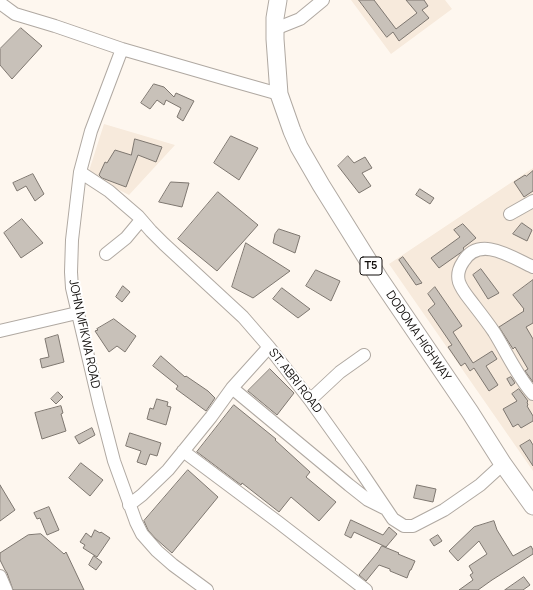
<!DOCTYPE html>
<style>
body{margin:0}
canvas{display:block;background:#fef7ef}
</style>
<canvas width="533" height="590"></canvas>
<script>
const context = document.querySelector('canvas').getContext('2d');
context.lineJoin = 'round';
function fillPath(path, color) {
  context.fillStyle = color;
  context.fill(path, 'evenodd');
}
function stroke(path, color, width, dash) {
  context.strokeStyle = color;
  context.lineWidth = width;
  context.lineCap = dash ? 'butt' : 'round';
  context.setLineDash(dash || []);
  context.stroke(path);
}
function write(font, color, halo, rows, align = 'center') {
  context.font = font + ' Manrope,sans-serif';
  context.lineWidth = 4;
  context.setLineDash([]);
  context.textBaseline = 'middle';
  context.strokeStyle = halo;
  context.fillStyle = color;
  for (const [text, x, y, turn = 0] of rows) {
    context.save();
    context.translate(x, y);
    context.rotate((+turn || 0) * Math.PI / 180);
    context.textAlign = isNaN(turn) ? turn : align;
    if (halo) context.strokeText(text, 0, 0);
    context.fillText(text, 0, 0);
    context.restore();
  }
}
const built = new Path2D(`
 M351,0H445L452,9L391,54Z
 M104,124L175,145L129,195L88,174Z
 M533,168V471L389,264Z`);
const building = new Path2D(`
 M359,0H374L396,29L417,13L406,0H424L428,6L422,10L429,18L399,41L393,32L387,37Z
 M21,28L42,46L12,79L0,65V49Z
 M154,84L164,87L174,97L176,93L194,101L183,121L177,117L181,108L166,100L164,105L157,100L150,109L141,103Z
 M231,136L258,148L239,180L214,163Z
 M135,139L162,147L156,162L138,155L126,187L102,178L99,175L105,162L107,163L115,150L131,155Z
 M348,156L354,163L365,157L372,168L362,173L371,186L359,193L338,166Z
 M533,171V191L524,197L514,182L525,175L526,176Z
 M33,174L44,194L35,201L26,186L17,191L13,183Z
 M171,182L189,183L182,207L159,202Z
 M420,189L434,198L430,204L416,195Z
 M218,192L258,225L217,271L178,239Z
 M22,219L43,243L21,258L4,233Z
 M522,223L532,230L527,241L513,234Z
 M463,224L476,238L463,248L464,249L463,251L439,268L431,258L460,237L454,230Z
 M279,229L300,236L295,253L273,243L275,234Z
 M246,243L290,271L253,298L232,287Z
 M403,257L422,283L416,285L399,260Z
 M481,269L499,293L488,299L473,275Z
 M316,270L340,281L331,301L306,286Z
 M533,280V323L526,327L533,339V382L525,371L528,369L515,347L513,349L499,327L524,311L523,310L524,309L513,295Z
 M123,286L130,292L122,302L116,297Z
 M435,287L462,326L453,332L473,363L492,351L497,359L486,366L498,385L489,391L474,368L470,371L465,363L461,366L448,347L452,345L428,310L435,304L428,294Z
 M282,288L310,309L298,318L273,299Z
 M114,319L136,336L125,352L117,346L109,352L95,331L98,330L97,329Z
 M58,335L64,362L42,368L40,359L49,357L45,339Z
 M161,356L185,377L186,376L208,391L215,398L206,411L176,389L178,386L153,366Z
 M270,369L294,393L277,415L248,391Z
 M511,377L515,383L511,386L507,379Z
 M519,389L528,401L527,402L528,405L527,406L533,416V421L521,428L518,424L513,427L503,409L517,401L512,394Z
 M58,392L63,397L56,404L51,399Z
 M157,399L168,402L167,406L171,407L166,425L147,419L150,408L153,409Z
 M234,405L276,439L275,440L310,472L306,477L336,502L319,521L291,497L279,512L242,483L241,485L197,452Z
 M61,406L63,413L61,414L66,431L42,439L35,413Z
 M92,428L95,435L79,444L75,437Z
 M130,433L161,443L157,456L150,454L146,465L137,462L141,451L126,446Z
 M530,440L533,445V466L520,446Z
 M81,463L103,480L90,496L69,478Z
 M188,470L218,497L172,553L155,538L148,530L144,521Z
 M0,485L15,510L0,521Z
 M417,485L436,489L433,502L414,498Z
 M49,507L59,530L47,535L40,518L37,519L34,513Z
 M351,520L383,535L389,527L397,534L386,547L354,532L351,538L345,535Z
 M494,521L497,530L513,556L531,546L533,550V554L492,580L478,590H459L473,580L470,575L473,573L469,566L487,554L479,541L458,561L449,551L474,527Z
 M95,530L100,533L101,532L110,538L97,557L83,548L85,545L80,542L86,533L91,537Z
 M41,534L64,554L66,552L84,590H13L7,573L5,570L0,560V553L28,535Z
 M438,535L442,541L434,546L430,540Z
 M382,546L399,553L398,554L415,561L411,570H410L407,578L390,571V569L379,565L366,581L359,575L378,552Z
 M94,556L102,562L96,570L89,565Z
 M524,577L530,585L523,590H505Z`);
const minor = new Path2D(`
 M0,3L15,14L55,26L122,49L226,79L279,94
 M275,29L300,19L323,0
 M122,49L91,131L80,172L72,240L71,272L72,288L99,403L114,461L136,522L142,534L157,551L173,565L207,590
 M80,172L109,191L124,204L138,216L151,231L164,244L243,317L269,347L310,400L360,470L393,519L404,526H413L444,510L480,485L503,464
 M510,214L533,201
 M106,254L126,238L141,220
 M533,267C513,258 479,234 463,262C459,268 457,275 459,282C462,291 469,298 474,305C481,314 488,323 494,332C507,353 517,376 533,394
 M0,331L77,313
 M232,388L349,485L368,500L384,508
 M310,400L340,372L364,355
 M183,451L278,522L366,590
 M129,505L142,495L168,470L211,417L232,388L269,347
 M0,576L6,590`);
const highway = new Path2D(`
 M278,0L275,18V39L279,94L292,131L299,147L321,185L379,278L470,412L503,464L533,506`);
const shields = [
 [371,266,22]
];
const shieldNames = [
 ["T5",371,266]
];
const streetNames = [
 ["JOHN MFIKWA ROAD",84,334,78],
 ["DODOMA HIGHWAY",418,336,56],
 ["ST. ABRI ROAD",295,381,52]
];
fillPath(built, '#f7eadc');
fillPath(building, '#c8c1b9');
stroke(building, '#7e7770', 1);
stroke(minor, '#b0a9a2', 14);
stroke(highway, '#b0a9a2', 19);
stroke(minor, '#fff', 12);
stroke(highway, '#fff', 17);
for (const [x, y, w] of shields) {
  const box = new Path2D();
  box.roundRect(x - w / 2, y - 9, w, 18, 3);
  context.fillStyle = '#fff';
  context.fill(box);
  stroke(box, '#100d0b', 1);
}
write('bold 11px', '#100d0b', null, shieldNames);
write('12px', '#100d0b', '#fff', streetNames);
</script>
